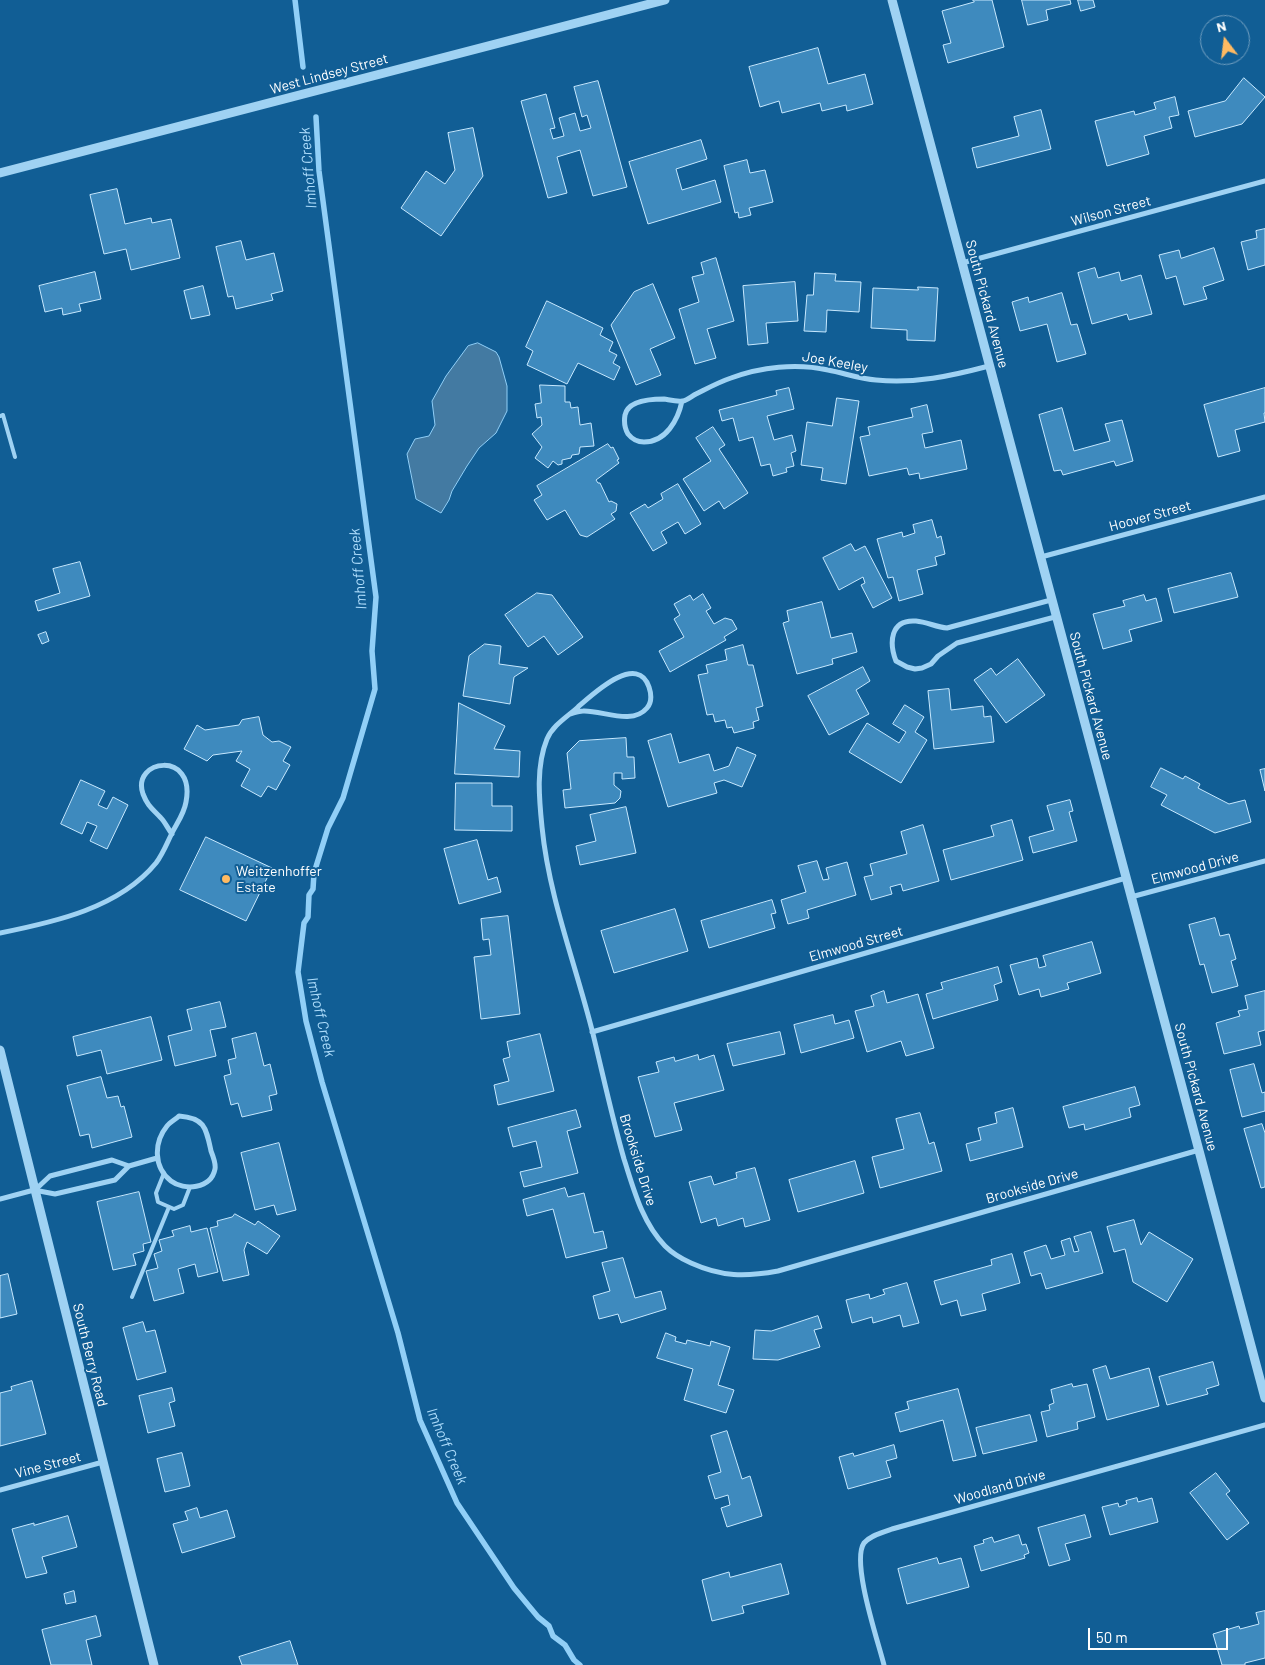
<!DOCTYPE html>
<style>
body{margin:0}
#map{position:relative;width:1265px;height:1665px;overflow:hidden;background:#115e95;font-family:Barlow,sans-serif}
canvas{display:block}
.north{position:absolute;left:1200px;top:15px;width:50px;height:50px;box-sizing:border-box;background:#115e95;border:1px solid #709ebf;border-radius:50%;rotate:345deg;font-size:14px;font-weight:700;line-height:20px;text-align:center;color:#fff}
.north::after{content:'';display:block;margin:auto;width:18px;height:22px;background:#ffba62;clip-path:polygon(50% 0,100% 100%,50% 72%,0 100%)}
.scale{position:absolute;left:1088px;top:1628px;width:140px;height:22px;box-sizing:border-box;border:2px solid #fff;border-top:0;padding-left:6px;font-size:15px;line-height:18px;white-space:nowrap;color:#fff;-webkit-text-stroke:4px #115e95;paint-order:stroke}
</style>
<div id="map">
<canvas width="1265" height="1665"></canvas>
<div class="north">N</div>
<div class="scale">50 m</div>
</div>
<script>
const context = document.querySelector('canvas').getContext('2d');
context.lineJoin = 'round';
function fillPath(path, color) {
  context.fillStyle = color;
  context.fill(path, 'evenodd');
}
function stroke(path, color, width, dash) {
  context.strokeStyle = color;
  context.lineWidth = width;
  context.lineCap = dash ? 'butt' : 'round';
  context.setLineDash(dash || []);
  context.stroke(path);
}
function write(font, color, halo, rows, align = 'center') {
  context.font = font + ' Barlow,sans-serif';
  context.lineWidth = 4;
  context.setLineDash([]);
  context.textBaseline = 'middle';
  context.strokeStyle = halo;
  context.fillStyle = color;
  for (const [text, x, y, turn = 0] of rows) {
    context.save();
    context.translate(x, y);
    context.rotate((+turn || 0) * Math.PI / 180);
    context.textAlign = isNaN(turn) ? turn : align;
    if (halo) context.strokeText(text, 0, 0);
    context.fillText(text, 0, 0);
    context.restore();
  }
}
const water = new Path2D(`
 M478,343L496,352L499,357L507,386V411L496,433L479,448L467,466L452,491L449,500L441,513L416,499L407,454L415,439L429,436L435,425L432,401L446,376L468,346Z`);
const stream = new Path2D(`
 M295,0L303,67
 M316,117L319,171L376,597L372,651L375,689L343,798L328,828L314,873L313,889L309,895L308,917L304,923L298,972L306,1021L322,1082L398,1333L420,1420L457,1503L514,1588L538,1617L549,1626L553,1636L565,1645L574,1660L580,1665`);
const building = new Path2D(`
 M973,0H992L1004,47L948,63L943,45L951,43L942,11L974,2Z
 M1022,0H1070L1071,4L1046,10L1048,20L1028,25Z
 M1078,0H1093L1095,7L1081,11Z
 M818,48L828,84L865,74L873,104L847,111L846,105L822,111L820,103L782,113L779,101L760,107L749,67Z
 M1244,78L1265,97L1242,124L1195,137L1188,111L1225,101Z
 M598,81L627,187L593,196L580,150L557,157L567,193L548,198L521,101L546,94L555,128L550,129L553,139L564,136L559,118L575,113L580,131L591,128L587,115L582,117L574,87Z
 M1175,97L1179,115L1169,117L1172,128L1144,136L1149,154L1107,166L1095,121L1134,111L1135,115L1156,109L1154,103Z
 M1041,110L1051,149L977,168L972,148L1019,136L1014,117Z
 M473,128L483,176L441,236L401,208L426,171L445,184L455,170L448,133Z
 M701,140L707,159L676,169L682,190L715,180L721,202L648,224L629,162Z
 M747,160L750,173L765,170L773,202L749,208L751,215L739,218L738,212L735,213L724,166Z
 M117,189L125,224L151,218L152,223L171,219L180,258L131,270L126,249L104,254L90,195Z
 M1265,229V265L1248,270L1241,242L1257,238L1256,231Z
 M241,241L246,260L274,253L283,291L271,294L273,300L236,309L233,296L228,297L216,247Z
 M1214,248L1224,280L1203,287L1207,299L1184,305L1176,276L1166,279L1159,255L1179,250L1181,258Z
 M716,258L734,321L707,329L716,358L695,364L679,309L699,302L692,277L704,274L701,263Z
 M1095,268L1098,278L1119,272L1121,281L1141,275L1152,314L1129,320L1127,314L1092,324L1078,273Z
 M95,272L101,299L79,304L81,311L63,315L62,308L45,312L39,286Z
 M815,273L836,274L835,281L861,282L859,312L827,310L826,332L804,331L807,295H813Z
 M795,282L798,321L766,323L768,343L748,345L743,286Z
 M653,284L675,338L650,349L661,375L636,385L611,325L634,292Z
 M203,286L210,315L191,319L184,291Z
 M918,287L938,288L935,341L907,340V330L871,328L873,288L918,290Z
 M1062,293L1071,325L1077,324L1086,354L1057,362L1047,324L1020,331L1012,302L1028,297L1029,302Z
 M547,301L603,328L600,335L613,342L609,351L617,355L613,363L620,367L614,380L578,363L567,384L527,365L533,351L526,347Z
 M540,385L565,386V402H570L571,408L578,407L580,425L591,423L594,446L580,447L579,454L572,455L571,458L562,460V464L558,465L553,461L548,468L535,458L542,447L532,434L542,425L541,417L537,418L535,404L541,403Z
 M789,388L794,409L767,416L774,440L792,435L796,451L791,453L794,466L786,468L787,472L773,476L770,464L761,466L753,437L739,441L733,418L722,421L719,410L777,395L776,391Z
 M1265,388V413H1264L1265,422L1235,430L1240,451L1218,457L1204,405Z
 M837,398L859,401L846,484L821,480L823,468L801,465L807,422L832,426Z
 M927,405L933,432L922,434L925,448L961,440L967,469L920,479L919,473L909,475L907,468L869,476L860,437L870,435L868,427L913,417L911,409Z
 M1062,408L1074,451L1110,441L1105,424L1122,420L1133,461L1116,466L1114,461L1063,475L1061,470L1054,471L1039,415Z
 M713,427L725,445L719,449L748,493L724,509L719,501L704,511L683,479L711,461L696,438Z
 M608,444L611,448L613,447L619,459L617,460L619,463L596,480L598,483H600L609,502L611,501L617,504L616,511L611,514L615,519L587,537L580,535L565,510L547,520L534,500L542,495L537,486Z
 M678,484L701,524L685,534L678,522L661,532L667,543L653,551L630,513L645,504L648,508L663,499L661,494Z
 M932,520L937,538L941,536L945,554L935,557L937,565L917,570L923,594L899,601L893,577L888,578L877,539L902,532L903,537L915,533L913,525Z
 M851,544L855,551L865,546L892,598L873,608L861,585L865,583L863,577L839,590L823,558Z
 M80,562L90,596L38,611L35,601L60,593L53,569Z
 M1231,573L1238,597L1174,613L1168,589Z
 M537,593L552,595L583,637L558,655L544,636L528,647L505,615Z
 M703,594L711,608L706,611L714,624L725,618L732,620L737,629L724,637L726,640L670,672L659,651L684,637L674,619L680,615L674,604L690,595L693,600Z
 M1144,595L1146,601L1156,598L1162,621L1129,630L1132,641L1103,649L1093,614L1125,606L1123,601Z
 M822,602L831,638L852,633L857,652L832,659L833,664L797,674L783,623L789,621L787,611Z
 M46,632L49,641L42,644L38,635Z
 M485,644L501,646L499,664L528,668L514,677L510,704L463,696L469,656Z
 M743,645L748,665H753L763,706L756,708L759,720L753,722L754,728L734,733L732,727L727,728L725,720L715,722L713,714L707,715L698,675L708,673L706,665L727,660L725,650Z
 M1018,659L1045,695L1006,723L974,680L991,668L996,675Z
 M863,667L870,681L856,690L869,714L829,735L808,696Z
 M949,689L951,710L983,706L984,717L991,716L994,742L934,749L928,691Z
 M459,703L505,726L494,749L520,751L519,777L455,774Z
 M905,705L924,717L915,732L927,740L901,783L849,752L867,723L899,743L906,732L893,724Z
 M259,717L263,735L272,742L279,741L291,747L283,761L290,765L276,790L268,786L261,797L241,786L250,769L236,761L242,751L213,755L207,761L184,749L197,725L205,730L239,725L242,720Z
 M671,734L679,763L709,754L714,771L729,766L737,747L756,755L742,787L724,780L714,783L717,793L668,807L648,741Z
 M626,738L627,757H634L635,778L622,779V773H614V785L621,791L620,798L615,803L565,808L563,790L571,789L567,753L579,741Z
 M1161,768L1183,779L1185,776L1200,784L1198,788L1229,804L1245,800L1251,822L1215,833L1161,805L1167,795L1151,787Z
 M1265,769V791L1260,770Z
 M81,780L105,791L98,805L107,809L113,797L128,805L107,849L90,841L97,826L87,822L82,834L61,824Z
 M456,783H492V806H512V831L455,830Z
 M1070,800L1073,811L1069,812L1077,841L1033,853L1029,837L1054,830L1047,806Z
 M626,807L636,853L580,865L576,846L596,841L590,815Z
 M1012,820L1023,860L951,880L943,850L994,836L991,826Z
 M923,825L939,881L903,891L901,884L890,887L892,894L871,900L864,877L873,875L870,864L907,854L901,832Z
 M206,837L272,868L246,921L180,890Z
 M477,840L488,880L497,877L501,892L459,904L444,849Z
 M817,861L823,880L829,879L826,868L847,862L856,895L807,910L809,918L788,924L781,900L806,892L798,866Z
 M772,900L776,913L771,914L775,928L709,948L701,921Z
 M675,909L688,951L614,973L601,931Z
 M508,916L520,1014L481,1019L474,957L491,955L489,939L483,940L481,919Z
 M1215,918L1220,936L1229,934L1236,959L1231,961L1238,986L1212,993L1204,964L1200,965L1189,925Z
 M1092,942L1101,973L1067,983L1069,989L1041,997L1039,989L1019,995L1010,965L1037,958L1039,968L1046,966L1043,956Z
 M998,967L1002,982L994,985L998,1000L933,1019L926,994L943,989L941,983Z
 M884,991L887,1003L918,994L934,1048L906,1056L901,1041L867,1052L855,1011L874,1006L871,996Z
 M1265,991V1030L1258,1032L1261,1045L1224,1054L1216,1023L1240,1016L1238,1011L1248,1009L1245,996Z
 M220,1002L226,1027L210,1030L216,1056L175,1066L168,1036L192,1030L187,1010Z
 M833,1015L835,1024L849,1020L854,1038L801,1053L794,1025Z
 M151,1017L162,1060L107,1074L101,1050L77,1056L73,1037Z
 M780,1032L785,1054L733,1066L727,1044Z
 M256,1033L264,1066L270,1064L277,1094L269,1096L272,1110L242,1117L238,1103L231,1105L224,1076L231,1074L228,1060L236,1058L232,1039Z
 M540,1034L554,1091L498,1105L494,1085L509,1081L503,1059L510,1057L507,1042Z
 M698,1055L699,1060L714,1055L724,1090L674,1103L682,1130L655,1137L638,1077L659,1072L656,1062L674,1057L675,1061Z
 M1254,1064L1262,1093L1265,1092V1111L1242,1117L1230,1070Z
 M101,1077L107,1098L118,1096L121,1107L124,1106L132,1137L92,1148L89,1134L80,1136L67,1086Z
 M1135,1087L1140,1105L1129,1108L1131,1117L1085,1130L1084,1124L1069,1128L1063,1107Z
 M1013,1108L1023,1147L970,1161L966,1144L981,1140L978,1128L997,1123L995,1113Z
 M576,1110L581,1127L567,1131L578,1173L524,1187L520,1172L542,1167L536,1141L513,1147L508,1128Z
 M920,1113L929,1144L934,1142L942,1171L880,1188L872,1157L904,1149L896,1119Z
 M1262,1124L1265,1133V1187L1261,1188L1244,1129Z
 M279,1143L296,1210L277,1215L274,1205L255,1210L241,1153Z
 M855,1161L864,1193L798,1212L789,1180Z
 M755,1168L770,1220L745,1227L743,1218L718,1226L716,1218L701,1223L689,1182L711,1176L714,1185L737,1178L736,1173Z
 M565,1188L568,1197L584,1193L594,1233L603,1231L607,1248L566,1258L553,1209L527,1216L523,1200Z
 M139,1192L151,1242L143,1244L144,1251L133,1254L136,1265L113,1270L97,1202Z
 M235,1214L255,1225L258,1221L280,1236L267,1254L247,1242L244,1250L249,1275L223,1281L210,1228L218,1226L217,1221L232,1217Z
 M1134,1220L1141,1245L1149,1232L1193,1259L1167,1302L1133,1282L1125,1249L1114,1252L1107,1227Z
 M190,1226L191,1232L207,1228L218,1272L198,1277L195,1264L178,1269L184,1293L154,1301L146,1271L158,1268L154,1254L162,1251L159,1240L174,1236L172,1231Z
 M1091,1232L1103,1273L1046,1289L1041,1273L1031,1276L1024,1252L1046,1245L1051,1259L1065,1255L1061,1241L1070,1238L1074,1252L1079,1251L1074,1237Z
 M1012,1254L1020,1283L982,1294L986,1310L961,1316L957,1300L941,1305L934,1281L992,1265L991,1260Z
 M623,1258L635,1298L661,1291L666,1309L621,1323L618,1314L599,1319L593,1296L610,1291L602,1263Z
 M8,1274L17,1314L0,1318V1276Z
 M907,1283L919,1323L903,1327L900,1315L873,1323L872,1317L852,1323L846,1300L869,1294L870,1299L885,1294L883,1290Z
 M818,1316L822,1328L814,1330L820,1347L778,1360L753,1359L755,1330L771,1331Z
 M143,1322L146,1332L155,1330L166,1372L137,1380L123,1328Z
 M666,1333L676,1337L675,1341L686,1344L687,1340L710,1346L711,1341L730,1347L718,1385L734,1390L726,1413L684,1400L693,1369L657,1358Z
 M1213,1362L1219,1385L1206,1389L1208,1394L1167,1405L1159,1377Z
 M1106,1366L1110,1379L1149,1368L1159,1406L1107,1420L1093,1370Z
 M32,1381L46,1434L0,1446V1393L12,1390L11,1387Z
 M1072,1384L1073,1387L1087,1384L1095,1417L1077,1422L1078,1429L1047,1437L1041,1412L1050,1410L1049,1405L1054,1403L1051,1390Z
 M172,1388L175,1401L169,1403L175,1426L148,1433L139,1396Z
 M958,1389L976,1456L953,1461L943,1420L900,1432L895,1413L909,1409L907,1402Z
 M1030,1415L1037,1441L983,1454L976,1428Z
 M727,1431L742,1479L750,1476L762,1516L727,1527L721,1508L730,1505L728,1495L715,1499L708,1476L721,1472L711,1436Z
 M894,1445L897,1458L886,1461L891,1477L848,1489L839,1457L853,1453L854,1456Z
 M182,1453L190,1486L165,1492L157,1459Z
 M1216,1473L1230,1491L1226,1494L1249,1523L1227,1540L1190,1493Z
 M1137,1498L1138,1502L1152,1498L1158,1522L1110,1535L1102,1507L1118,1503L1119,1507L1127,1504L1126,1501Z
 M197,1508L200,1518L227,1510L235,1537L182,1553L173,1524L188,1520L185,1512Z
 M1085,1515L1091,1537L1065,1544L1070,1560L1049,1566L1038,1528Z
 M68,1516L77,1547L42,1557L47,1573L26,1578L12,1529L34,1523V1525Z
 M1019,1535L1022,1545L1026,1544L1029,1553L1024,1555L1025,1558L981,1571L974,1546L984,1543L983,1540L992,1537L994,1542Z
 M937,1558L939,1564L961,1558L969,1587L907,1604L898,1569Z
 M781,1564L789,1594L742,1606L744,1613L712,1621L702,1580L729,1572L730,1577Z
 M74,1591L76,1602L66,1604L64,1594Z
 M1265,1611V1658L1245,1663V1665H1222L1213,1634L1239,1626L1240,1629L1259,1624L1256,1613Z
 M96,1616L101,1636L86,1640L92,1665H51L42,1630Z
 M290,1641L298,1665H242L239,1657Z`);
const service = new Path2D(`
 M0,416L3,415L15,457
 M164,1173L156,1193L158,1202L174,1209L183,1205L190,1187
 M132,1297L169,1207`);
const minor = new Path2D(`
 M962,263L1265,181
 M682,401C678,420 666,442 644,442C638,442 632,439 628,434C625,429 624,421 625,415C628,400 651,399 664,399C670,400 677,402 683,401C687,400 692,396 696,394C708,388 719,382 731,378C761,367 796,363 828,370C844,373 860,379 876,380C915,384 951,376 989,366
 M1041,557L1265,497
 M1051,600L947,628C936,627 927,622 916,621C890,619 889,643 896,661L907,667L915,669L922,668L931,664L938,656L957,643L1055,617
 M570,714C574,713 579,711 583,711C602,710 632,726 647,708C652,702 651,693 649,687C637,652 592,695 578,707C567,717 553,725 547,739C536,766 539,798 542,827C549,898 576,965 593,1034C603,1075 612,1117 624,1159C634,1190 642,1222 665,1246C673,1254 682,1259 691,1263C722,1277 745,1277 778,1271L1199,1150
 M1131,897L1265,861
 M0,933C55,922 119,908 156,863C163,854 167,843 172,833C177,823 184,814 186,802C196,750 131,759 143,794C148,807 153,809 161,818C165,822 168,829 172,834
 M592,1032L1126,878
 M179,1116C205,1118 206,1128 211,1151C213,1156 216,1164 215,1169C211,1189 184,1191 171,1181C153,1167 154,1142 167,1126C170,1122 176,1119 179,1116Z
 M35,1190L50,1176L112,1160L129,1166
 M0,1199L34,1190L55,1194L115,1180L129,1166L157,1158
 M0,1490L103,1462
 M884,1665C878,1641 851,1562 864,1543C871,1535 882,1533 892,1529L1265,1425`);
const tertiary = new Path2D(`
 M892,0L1265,1398
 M0,173L665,0
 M0,1050L154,1665`);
const markers = [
 [226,879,5,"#ffba62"]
];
const streetNames = [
 ["West Lindsey Street",329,74,-15],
 ["Wilson Street",1111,211,-15],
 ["South Pickard Avenue",987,304,75],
 ["Joe Keeley",835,362,10],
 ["Hoover Street",1150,516,-15],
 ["South Pickard Avenue",1091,696,75],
 ["Elmwood Drive",1195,868,-15],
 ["Elmwood Street",856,944,-16],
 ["South Pickard Avenue",1196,1087,75],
 ["Brookside Drive",638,1160,73],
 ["Brookside Drive",1032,1186,-16],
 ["South Berry Road",90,1355,76],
 ["Vine Street",48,1465,-15],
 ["Woodland Drive",1000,1487,-16]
];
const poiNames = [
 ["Weitzenhoffer",236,871],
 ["Estate",236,887]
];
const waterNames = [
 ["Imhoff Creek",308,168,-95],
 ["Imhoff Creek",358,569,-95],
 ["Imhoff Creek",321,1017,77],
 ["Imhoff Creek",447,1446,67]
];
fillPath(water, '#437aa2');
stroke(water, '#91cff7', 1);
stroke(stream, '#91cff7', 5.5);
fillPath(building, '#3e8abe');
stroke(building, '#c7e8fe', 1);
stroke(service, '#9fd2f3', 4);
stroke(minor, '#9fd2f3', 5);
stroke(tertiary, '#9fd2f3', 9);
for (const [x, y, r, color] of markers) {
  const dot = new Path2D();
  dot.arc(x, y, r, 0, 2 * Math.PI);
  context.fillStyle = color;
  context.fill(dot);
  stroke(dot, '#115e95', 2);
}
write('14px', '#fff', '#115e95', streetNames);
write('14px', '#fff', '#115e95', poiNames, 'left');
write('italic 15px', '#acdbfa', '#115e95', waterNames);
</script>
